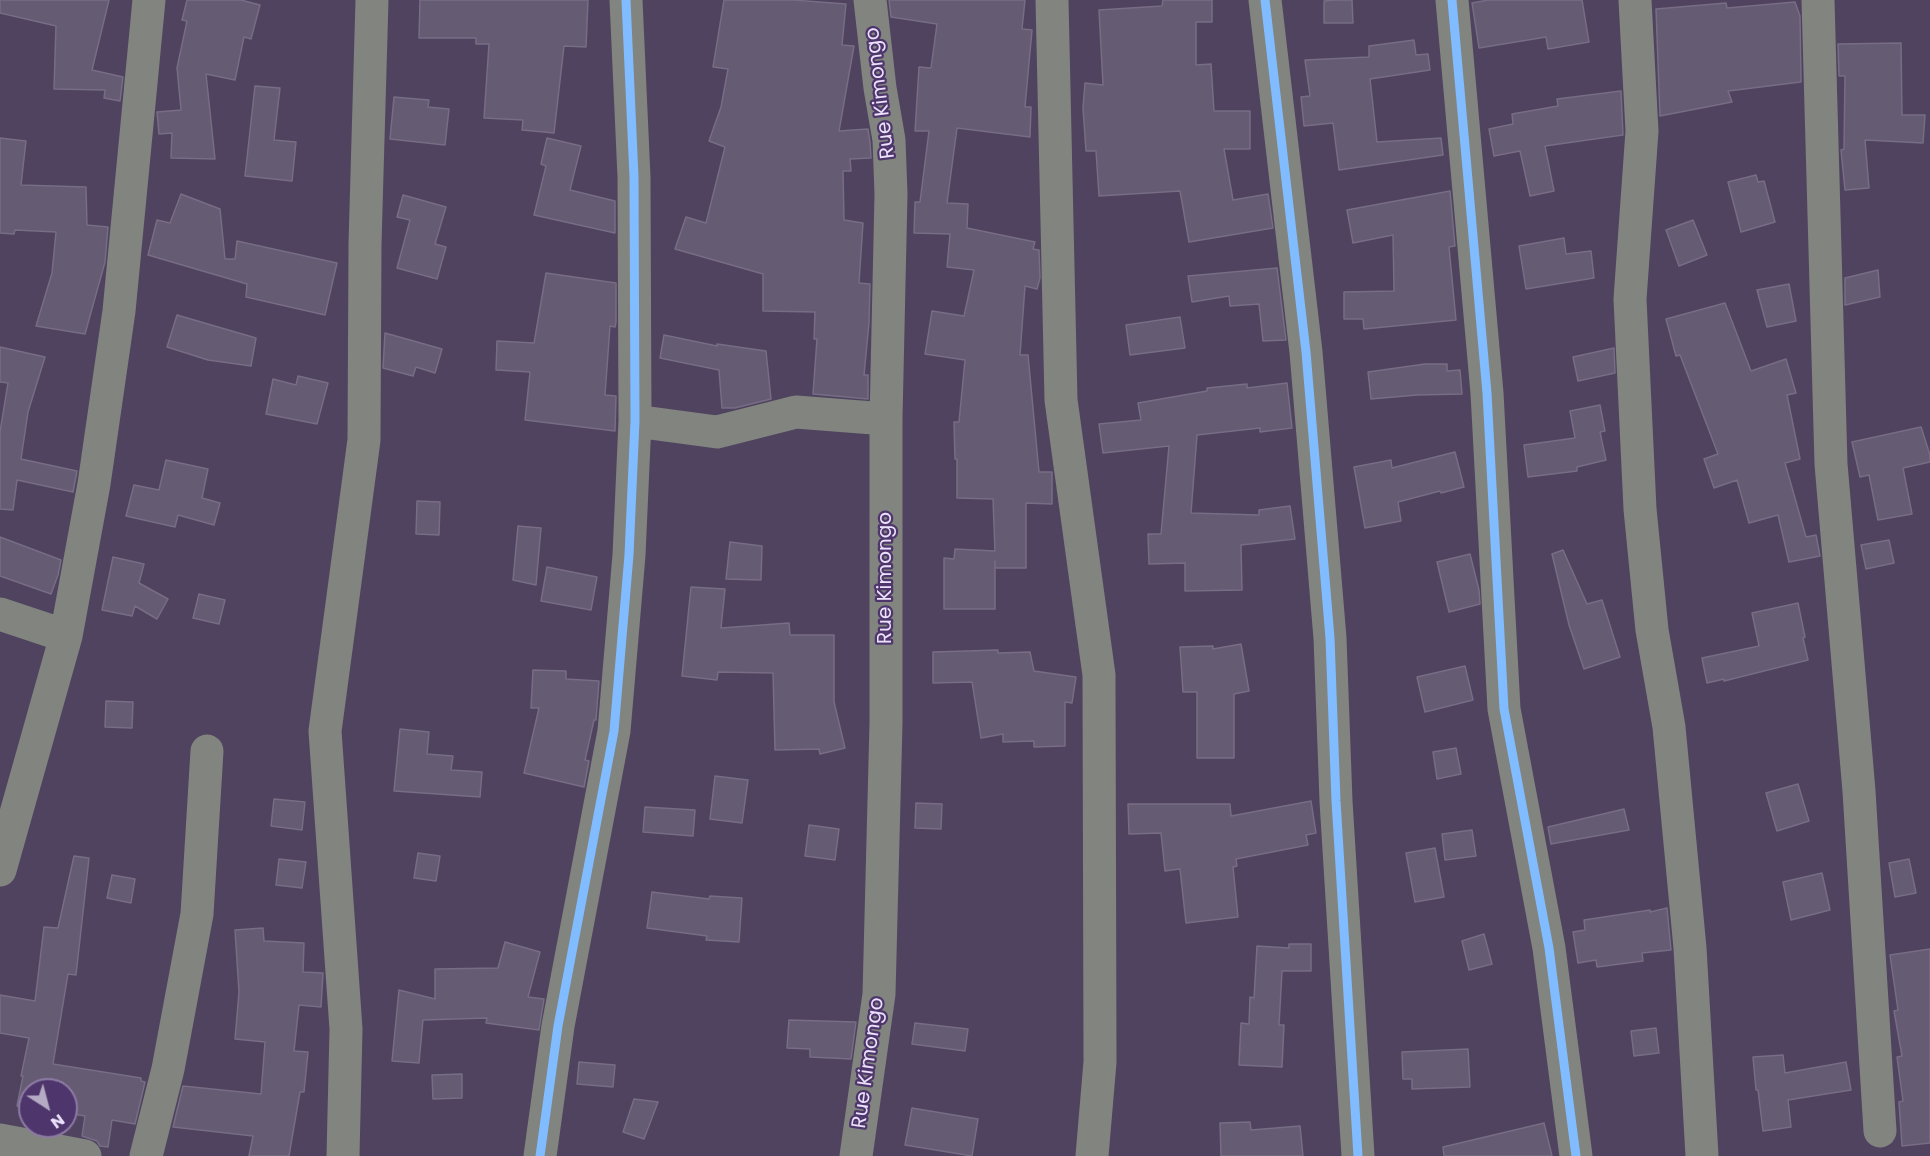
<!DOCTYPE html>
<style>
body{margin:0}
#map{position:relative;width:1930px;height:1156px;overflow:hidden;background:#4f435f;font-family:Poppins,sans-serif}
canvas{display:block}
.north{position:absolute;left:18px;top:1078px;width:60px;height:60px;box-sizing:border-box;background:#4e366c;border:2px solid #8d7aa5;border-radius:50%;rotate:144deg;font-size:16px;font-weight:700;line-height:24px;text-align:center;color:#ebe1fb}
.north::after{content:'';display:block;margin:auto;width:21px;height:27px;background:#b4aac4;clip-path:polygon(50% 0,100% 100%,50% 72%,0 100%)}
</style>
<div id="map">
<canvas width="1930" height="1156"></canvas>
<div class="north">N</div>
</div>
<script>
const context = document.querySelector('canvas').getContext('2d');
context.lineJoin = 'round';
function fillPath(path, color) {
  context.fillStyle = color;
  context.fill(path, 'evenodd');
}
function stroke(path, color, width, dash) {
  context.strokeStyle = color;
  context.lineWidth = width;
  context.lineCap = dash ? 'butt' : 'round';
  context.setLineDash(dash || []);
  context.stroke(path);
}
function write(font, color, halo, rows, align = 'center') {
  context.font = font + ' Poppins,sans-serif';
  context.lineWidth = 4.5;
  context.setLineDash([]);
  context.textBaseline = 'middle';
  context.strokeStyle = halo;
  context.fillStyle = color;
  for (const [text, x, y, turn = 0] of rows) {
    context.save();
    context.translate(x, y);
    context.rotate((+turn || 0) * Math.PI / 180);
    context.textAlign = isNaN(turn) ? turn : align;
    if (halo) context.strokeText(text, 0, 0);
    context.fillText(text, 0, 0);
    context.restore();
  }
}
const building = new Path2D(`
 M0,0H109L92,70L123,77L120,101L104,98L105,90L54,89L56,26L0,13Z
 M187,0H241L260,5L251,39L244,37L235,80L206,74L215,159L171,158L172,133L159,134L157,112L181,110L177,68L187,21L182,20Z
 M420,0H588L586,47L564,46L554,133L522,130L523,120L484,118L489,44H476V38H419Z
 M724,0H793L846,4L842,45L854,46L839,131L868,129L870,142L871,158L850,159L851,171H843L844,220L863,223L859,283L870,284L869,323L864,375H868V399L813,394L817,339H814L815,312L763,311V274L675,249L686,217L706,223L725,147L709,141L721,107L728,69L713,67Z
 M889,0H1025L1022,29L1032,30L1025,107H1031L1030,137L957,128L947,203L968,204L967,228L1035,242L1033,249L1039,250L1040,278L1037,289L1025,286L1020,355H1028L1039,472H1052V504L1026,503V568H995V561V609H944V558L954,559L955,549L995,551L993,499L957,498V459H955L954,422H959L965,360L925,354L932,311L964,316L974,270L947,267L950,234L914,233L915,202H920L929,131H915L919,67L931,68L937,24L891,17Z
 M1163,0H1212V22H1196V65L1211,64L1214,111H1250V149H1224L1233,200L1268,194L1273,228L1189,242L1180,191L1099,196L1096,151H1086L1083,108L1085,83L1103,85L1099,10L1162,6Z
 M1336,0H1352L1353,23H1324V1Z
 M1488,0H1582L1589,42L1548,49L1546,37L1479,48L1472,3Z
 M1795,2L1800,16L1801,82L1728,91L1732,102L1660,116L1656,9L1726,3L1727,8Z
 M1414,40L1416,55L1428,54L1430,70L1370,79L1377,142L1441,138L1443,155L1339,170L1333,123L1304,126L1301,97L1310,96L1305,60L1369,57V46Z
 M1901,43L1902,115H1925L1923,143L1865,140L1869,188L1845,190L1841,150L1844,149L1845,76H1839L1838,44Z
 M255,86L280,88L274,140L296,142L292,181L245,176Z
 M1621,91L1623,135L1545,146L1554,191L1530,196L1520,151L1494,156L1489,129L1513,124L1512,114L1558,106L1557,99Z
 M394,97L429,100L428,107L449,109L445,145L390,139Z
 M0,138L26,141L21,185L86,187L87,225L108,227L105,262L85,334L36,326L52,273L56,232L15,230L14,234L0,233Z
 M547,138L581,146L570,190L615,201V233L534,215L546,166L541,164Z
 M1756,175L1758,182L1764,181L1775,222L1741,232L1728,182Z
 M1450,191L1455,246L1449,247L1456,320L1364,329L1363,319H1344V292L1394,291L1393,235L1353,243L1347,210Z
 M181,194L220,209L225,259H235L237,241L337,263L325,315L246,297L247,284L148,255L157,220L170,223Z
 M403,195L446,207L435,244L446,247L437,279L397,268L410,220L397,217Z
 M1693,220L1707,255L1679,266L1666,230Z
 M1564,238L1566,254L1591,251L1594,278L1526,289L1519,246Z
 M1277,268L1286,340L1263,341L1259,304L1230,306L1229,296L1192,302L1188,276Z
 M1878,270L1880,297L1845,305V278Z
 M546,273L616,283V322L615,327L610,326L605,395L616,396L615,431L525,420L530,372L496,370L497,341L534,343Z
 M1789,284L1796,321L1767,327L1757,290Z
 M1725,303L1751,371L1786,359L1796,393L1787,395L1800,459L1785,463L1806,537L1816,535L1820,556L1789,562L1778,515L1749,523L1737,480L1714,488L1704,459L1718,454L1680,355L1676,356L1666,319Z
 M177,315L256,338L251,366L208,360L167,347Z
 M1180,317L1185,348L1130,355L1126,325Z
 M385,333L442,349L435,373L416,367L413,376L383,368Z
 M664,335L717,346V344L766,351L771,399L735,408H722L719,370L660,358Z
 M0,347L45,357L28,412L21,459L77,471L73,492L17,480L13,510L0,509V432L8,383L0,382Z
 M1614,348L1615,373L1578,381L1573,357Z
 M1425,364H1447V371L1460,370L1462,394L1417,395L1371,399L1368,372Z
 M298,376L328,383L317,424L266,414L273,379L296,385Z
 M1287,383L1292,428L1260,432V428L1197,435L1191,513L1259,515V510L1290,506L1295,539L1241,545L1242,590L1185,591V563L1149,564L1148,534H1161L1169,446L1103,453L1099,424L1141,420L1138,403L1207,391V388L1247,384V388Z
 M1600,405L1605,431L1600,432L1606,460L1577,467V471L1528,477L1524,445L1575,438L1570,411Z
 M1921,427L1930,455V462L1903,468L1912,514L1878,520L1869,475L1860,477L1852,442Z
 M1455,452L1464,487L1441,493L1440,491L1398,502L1401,521L1365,528L1354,467L1391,460L1392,468Z
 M166,460L208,469L202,498L220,503L214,525L178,515L175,527L126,516L134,485L159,490Z
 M417,501L440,502L439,535L416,534Z
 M518,526L541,528L536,585L513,580Z
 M0,537L61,560L58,575L51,594L0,576Z
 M1889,540L1894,563L1866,569L1861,545Z
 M730,542L762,546L761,580L726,579Z
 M1563,550L1587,604L1602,600L1620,657L1584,669L1569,625L1552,554Z
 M1470,554L1479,590L1480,604L1449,612L1437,562Z
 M113,557L144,564L139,583L168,599L157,619L135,606L132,616L102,610Z
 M547,567L597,577L591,610L541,601Z
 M691,587L725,589L721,628L789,623L790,635H834V702L845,748L820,754L819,749L775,750L773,673L718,672L717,680L682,676Z
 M199,594L225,600L219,624L193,618Z
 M1798,603L1805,637L1803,638L1808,660L1724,681V679L1707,683L1702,658L1759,646L1752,613Z
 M1241,644L1249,691L1234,694V758H1197V692H1183L1180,647L1213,646V649Z
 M998,650V653L1030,652L1034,671L1076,677L1072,703L1065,702V746L1034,747V741L1003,742V734L981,738L972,682L933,683V652Z
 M1465,666L1473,700L1425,712L1417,677Z
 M533,670L566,671V679L599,681L596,720H594L585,760L589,761L584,787L524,773L539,708H531Z
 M106,701L133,702L132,728L105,727Z
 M400,729L429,732L427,754L453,756L451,770L482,772L480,797L394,791Z
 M1456,748L1461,774L1437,779L1433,752Z
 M715,776L748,780L742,823L710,819Z
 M1798,784L1809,821L1777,831L1766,793Z
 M274,799L305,802L302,830L271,826Z
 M1311,801L1316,833L1306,835L1308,845L1236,859L1237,866L1233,867L1238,917L1186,923L1180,869L1165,871L1161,833L1129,834L1128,804H1230L1231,816Z
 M916,803L942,804L941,829L915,828Z
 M645,807L695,810L693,836L643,832Z
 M1624,809L1629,830L1551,844L1548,827Z
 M809,825L839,829L835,860L805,856Z
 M1472,830L1476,856L1445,860L1442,834Z
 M1435,848L1444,897L1415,902L1406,853Z
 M418,853L440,856L436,881L414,878Z
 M74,856L89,858L76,975L68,974L53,1064L141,1078V1081L145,1082L135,1124L112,1120L108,1147L100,1146L97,1141L82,1136L85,1116L66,1113V1090H30V1108L17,1106L23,1076H21L29,1038L0,1033V995L35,1001L44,927L58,928Z
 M279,859L306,862L302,888L276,885Z
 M1909,859L1916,893L1895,897L1889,863Z
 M1822,873L1830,910L1791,920L1783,882Z
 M112,875L135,879L131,903L107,898Z
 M652,892L709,899L710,896L742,898L739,942L706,940L707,936L647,928Z
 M1667,908L1671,950L1642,953L1643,961L1597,967L1596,960L1578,963L1573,932L1585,930L1584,920L1650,910V912Z
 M263,928L264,941L304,943L303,972L323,973L321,1007L299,1005L294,1051L308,1052L304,1092H300L289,1156H249L253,1136L173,1127L183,1086L261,1094L265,1042L235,1039L239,992L235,930Z
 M1484,934L1492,964L1469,970L1462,941Z
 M505,942L540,952L528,997L544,999L539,1030L486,1023L487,1018L423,1020L419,1063L392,1061L399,990L435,999V969L498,968Z
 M1289,944H1311V971H1282L1279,1025H1284L1282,1067L1239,1065L1241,1023L1249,1024L1250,997L1254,998L1257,946L1289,948Z
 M1930,949V1143L1902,1146L1899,1102L1903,1101L1897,1057L1902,1056L1894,1011L1898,1010L1890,955Z
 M789,1020L856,1022L851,1059L810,1057V1049L787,1048Z
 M915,1023L968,1029L965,1051L912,1044Z
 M1656,1028L1659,1053L1634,1056L1631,1031Z
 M1468,1049L1470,1087L1412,1089V1079H1403L1402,1052Z
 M1783,1055L1785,1073L1846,1062L1851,1090L1788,1100L1791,1127L1763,1131L1758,1090H1756L1753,1057Z
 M579,1062L615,1065L613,1087L577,1084Z
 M462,1074V1098L433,1099L432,1075Z
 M634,1099L658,1102L644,1139L623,1132Z
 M912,1108L978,1119L972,1156L905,1145Z
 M1250,1122L1251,1130L1300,1126L1303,1156H1221L1220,1123Z
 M1544,1123L1552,1156H1444L1443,1147Z`);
const street = new Path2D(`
 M1052,0L1061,400L1099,675L1100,1062L1092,1156
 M1265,0L1306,352L1330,638L1336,801L1358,1156
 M1452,0L1487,393L1504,709L1549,948L1576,1156
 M1635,0L1642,131L1630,299L1640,509L1652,630L1669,727L1690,948L1702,1156
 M1818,0L1831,464L1859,791L1880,1131
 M635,421L717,432L796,412L886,419
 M0,614L66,636
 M0,870L66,636L94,484L119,311L149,0
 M0,1140L85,1156
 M146,1156L168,1069L197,914L207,751
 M343,1156L346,1029L325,731L364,440L365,244L372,0
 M540,1156L558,1026L614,731L629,555L635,421L634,177L626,0
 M856,1156L879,994L886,723V419L891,194L889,140L880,88L870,0`);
const cycleway = new Path2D(`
 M1265,0L1306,352L1330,638L1336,801L1358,1156
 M1452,0L1487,393L1504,709L1549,948L1576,1156
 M540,1156L558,1026L614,731L629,555L635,421L634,177L626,0`);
const streetNames = [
 ["Rue Kimongo",881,93,-97],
 ["Rue Kimongo",886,578,-90],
 ["Rue Kimongo",869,1063,-82]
];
fillPath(building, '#655b73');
stroke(building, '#776d85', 1.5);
stroke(street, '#82847f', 33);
stroke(cycleway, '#80bcff', 9);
write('20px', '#ebe1fb', '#4e366c', streetNames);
</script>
